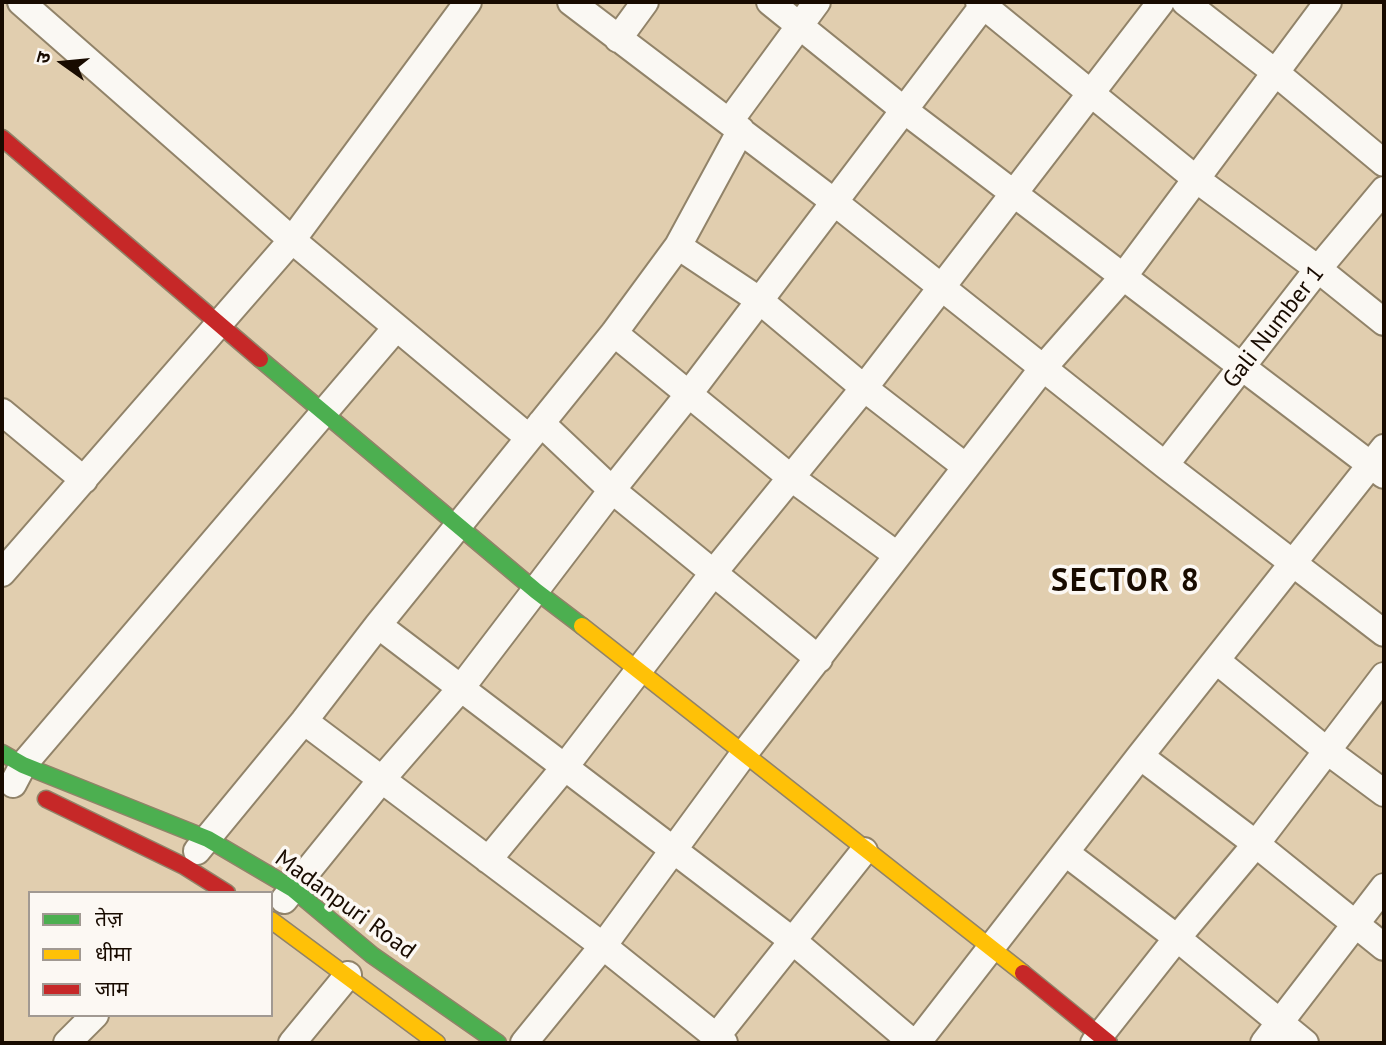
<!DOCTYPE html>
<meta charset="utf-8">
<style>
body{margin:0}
#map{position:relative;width:1386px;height:1045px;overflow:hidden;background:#e1ceaf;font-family:"PT Sans","Noto Sans Devanagari",sans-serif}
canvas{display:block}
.frame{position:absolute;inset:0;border:4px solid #180b00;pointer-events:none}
.legend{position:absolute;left:28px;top:891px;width:245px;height:126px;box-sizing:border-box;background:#fcf8f3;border:2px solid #a19992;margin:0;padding:9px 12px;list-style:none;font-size:21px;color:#180b00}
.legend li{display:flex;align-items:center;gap:14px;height:35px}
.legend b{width:35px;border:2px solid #a19992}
.north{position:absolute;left:28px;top:28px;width:70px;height:70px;-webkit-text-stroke:5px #fcf8f3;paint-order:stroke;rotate:285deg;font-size:19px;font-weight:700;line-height:28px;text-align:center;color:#180b00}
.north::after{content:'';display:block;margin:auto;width:24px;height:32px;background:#180b00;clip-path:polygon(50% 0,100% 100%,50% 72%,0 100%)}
</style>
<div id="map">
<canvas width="1386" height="1045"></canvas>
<div class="frame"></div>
<ul class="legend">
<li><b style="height:9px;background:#4caf50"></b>तेज़</li>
<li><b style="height:9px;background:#ffc107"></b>धीमा</li>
<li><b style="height:9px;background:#c62828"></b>जाम</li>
</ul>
<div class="north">उ</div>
</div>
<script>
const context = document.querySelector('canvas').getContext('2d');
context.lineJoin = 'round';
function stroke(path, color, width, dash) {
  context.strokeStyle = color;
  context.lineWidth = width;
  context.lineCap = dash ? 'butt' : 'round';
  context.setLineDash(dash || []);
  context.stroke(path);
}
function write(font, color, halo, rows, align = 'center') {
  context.font = font + ' "PT Sans",sans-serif';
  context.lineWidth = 7;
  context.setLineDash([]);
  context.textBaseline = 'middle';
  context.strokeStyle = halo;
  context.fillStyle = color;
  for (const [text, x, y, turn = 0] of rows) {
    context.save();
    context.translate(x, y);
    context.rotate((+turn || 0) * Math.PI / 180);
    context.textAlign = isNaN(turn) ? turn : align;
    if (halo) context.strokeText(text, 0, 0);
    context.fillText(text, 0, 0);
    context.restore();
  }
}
const street = new Path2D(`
 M21,2L292,240L528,437
 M571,2L833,201L1165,465L1384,633
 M770,2L904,110L1384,475
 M979,2L1196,179L1318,269L1384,322
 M1185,2L1276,73L1384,163
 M618,39L645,2
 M729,122L817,2
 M678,246L759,300L864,388L966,467
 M614,333L790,477L897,555
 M2,412L84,480
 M541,423L612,490L819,659
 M1165,465L1318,269L1384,190
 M2,573L292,240L468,2
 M378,625L793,941L913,1043
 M1217,661L1326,750L1384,793
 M304,721L603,946L724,1043
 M1140,756L1256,844L1384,947
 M13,784L23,765L396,328
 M197,851L304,721L378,625L614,333L678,246L741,130
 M1066,853L1177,938L1305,1043
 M488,860L564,768L714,572L864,388L1161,2
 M284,900L382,779L461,688L612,490L688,395L986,2
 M716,1037L864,851
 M67,1043L95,1015
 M292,1043L348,975
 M524,1043L603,946L743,755L1043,368L1123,277L1328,2
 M917,1043L1140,756L1384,448
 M1094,1043L1177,938L1256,844L1384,676
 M1264,1043L1384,887`);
const fast = new Path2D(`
 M260,359L536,591L582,626
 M2,753L23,765L208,839L293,889L372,955L498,1043`);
const slow = new Path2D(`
 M582,626L1023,973
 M271,920L437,1043`);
const jam = new Path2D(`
 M2,138L260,359
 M46,799L184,866L227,893
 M1023,973L1109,1043`);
const streetNames = [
 ["Gali Number 1",1274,327,-52],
 ["Madanpuri Road",345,905,36]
];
const districtNames = [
 ["SECTOR 8",1126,582]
];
stroke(street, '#918369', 30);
stroke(fast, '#918369', 19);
stroke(slow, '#918369', 19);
stroke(jam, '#918369', 19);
stroke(street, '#faf8f3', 26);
stroke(fast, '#4caf50', 16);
stroke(slow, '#ffc107', 16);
stroke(jam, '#c62828', 16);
write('24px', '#180b00', '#fcf8f3', streetNames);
context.letterSpacing = '2px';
write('bold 32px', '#180b00', '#fcf8f3', districtNames);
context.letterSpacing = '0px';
</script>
